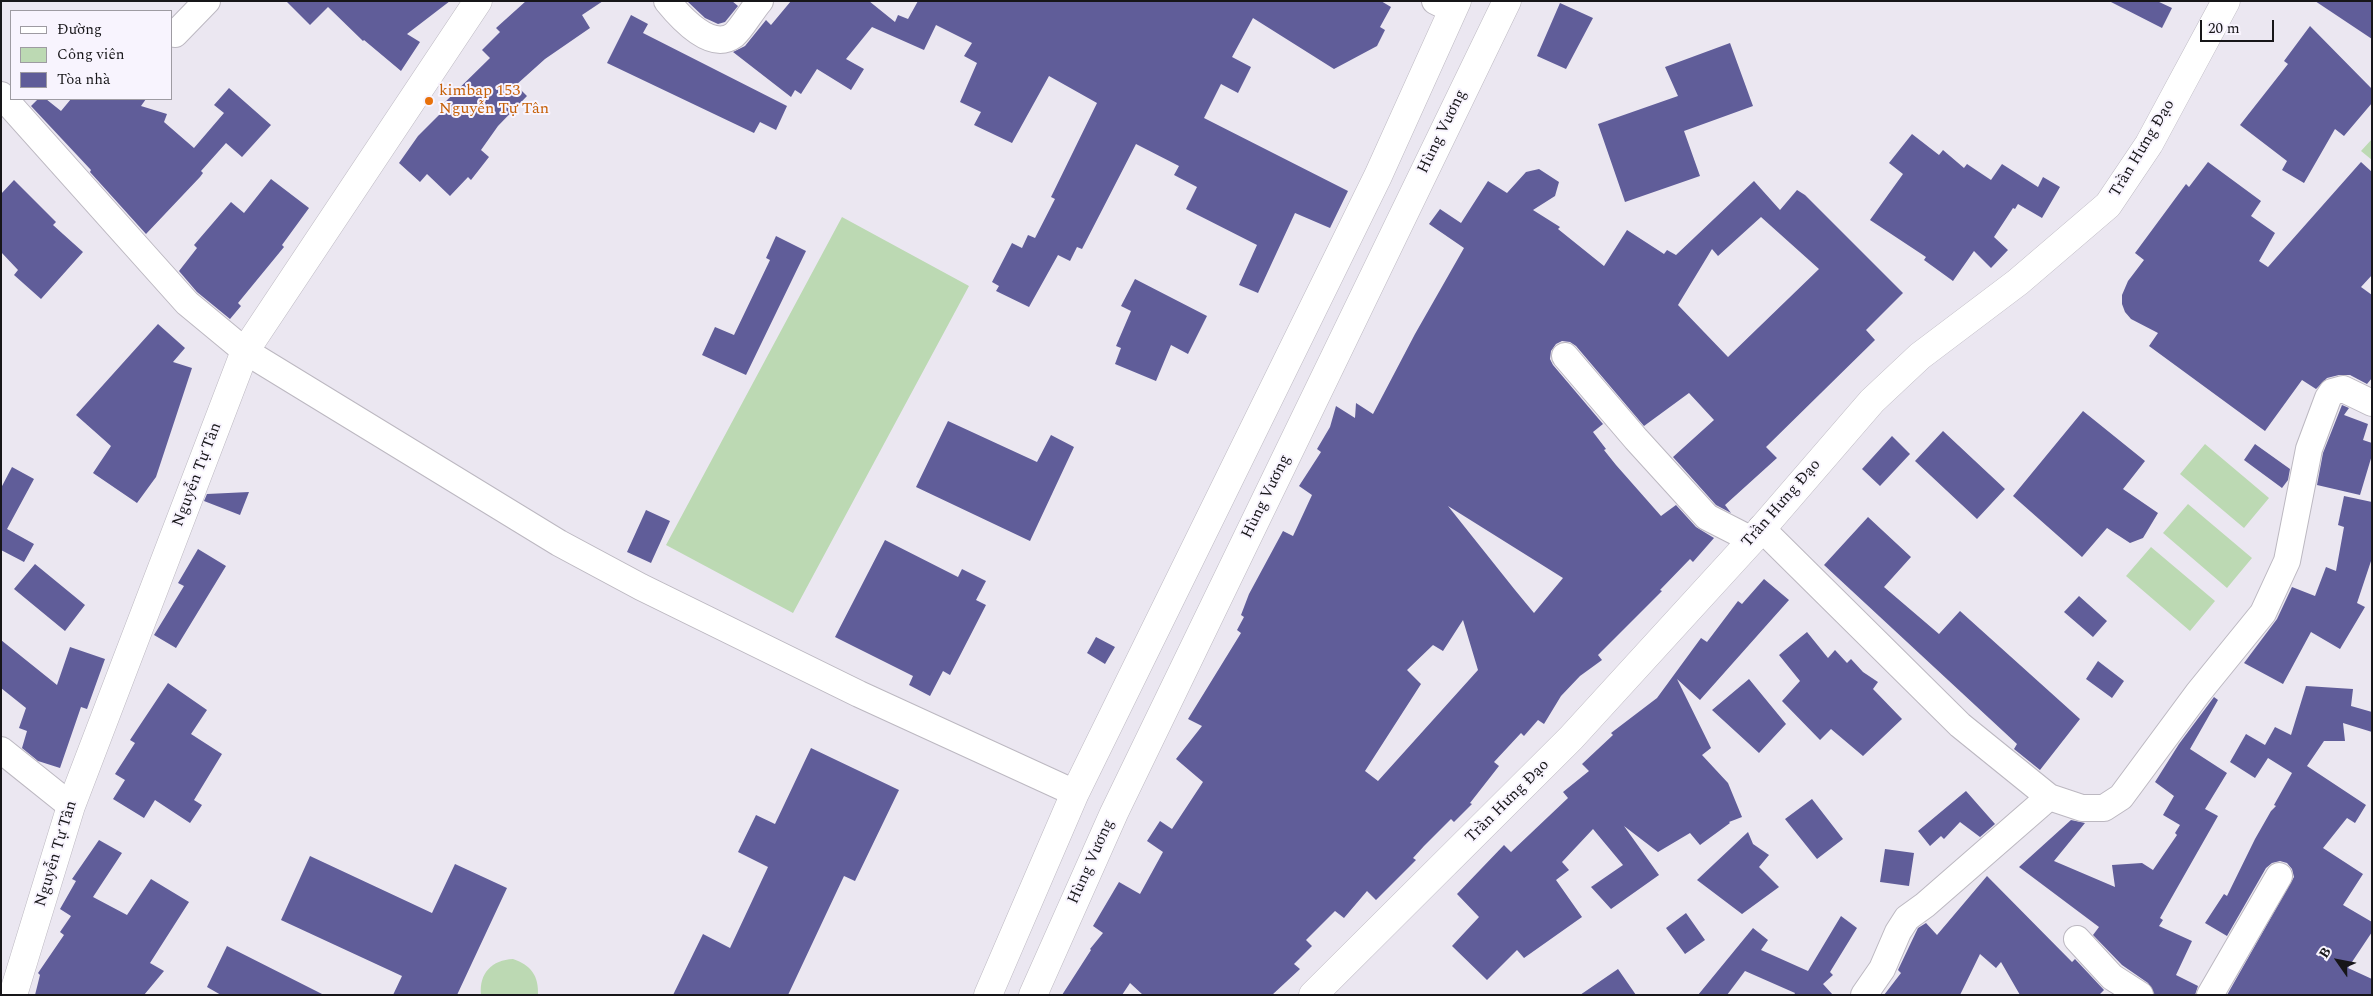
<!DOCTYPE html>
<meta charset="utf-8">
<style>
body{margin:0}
#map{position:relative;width:2373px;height:996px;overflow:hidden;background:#ebe7f1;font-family:Spectral,serif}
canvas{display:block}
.frame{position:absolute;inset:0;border:2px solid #171619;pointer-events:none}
.legend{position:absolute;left:10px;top:10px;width:162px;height:90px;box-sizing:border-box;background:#f8f4fe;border:1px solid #9e9ba2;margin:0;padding:6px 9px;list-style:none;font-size:15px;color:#171619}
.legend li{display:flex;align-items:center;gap:10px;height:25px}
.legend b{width:25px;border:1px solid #9e9ba2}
.north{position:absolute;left:2313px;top:936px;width:50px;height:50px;-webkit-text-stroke:4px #f8f4fe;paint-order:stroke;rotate:303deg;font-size:14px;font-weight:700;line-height:20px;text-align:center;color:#171619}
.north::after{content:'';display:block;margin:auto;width:18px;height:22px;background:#171619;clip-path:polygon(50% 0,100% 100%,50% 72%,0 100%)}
.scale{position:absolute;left:2200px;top:20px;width:74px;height:22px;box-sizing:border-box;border:2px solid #171619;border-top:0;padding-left:6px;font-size:15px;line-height:18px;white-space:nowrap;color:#171619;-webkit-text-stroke:4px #f8f4fe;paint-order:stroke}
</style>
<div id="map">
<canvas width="2373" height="996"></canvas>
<div class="frame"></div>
<ul class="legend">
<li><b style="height:6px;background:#fff"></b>Đường</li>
<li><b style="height:14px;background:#bcd9b3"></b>Công viên</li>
<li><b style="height:14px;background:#605d99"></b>Tòa nhà</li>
</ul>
<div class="north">B</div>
<div class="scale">20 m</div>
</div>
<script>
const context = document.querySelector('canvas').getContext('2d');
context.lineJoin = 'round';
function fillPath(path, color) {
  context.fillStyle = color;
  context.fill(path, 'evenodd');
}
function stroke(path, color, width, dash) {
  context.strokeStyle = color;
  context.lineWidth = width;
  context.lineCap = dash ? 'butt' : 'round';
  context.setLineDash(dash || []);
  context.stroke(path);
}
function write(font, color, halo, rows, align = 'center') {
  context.font = font + ' Spectral,serif';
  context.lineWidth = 4;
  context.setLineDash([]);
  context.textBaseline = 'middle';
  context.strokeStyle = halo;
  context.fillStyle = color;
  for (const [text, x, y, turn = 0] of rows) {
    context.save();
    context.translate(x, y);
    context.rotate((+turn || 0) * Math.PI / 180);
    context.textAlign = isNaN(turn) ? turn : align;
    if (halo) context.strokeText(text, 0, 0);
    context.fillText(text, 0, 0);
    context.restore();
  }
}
const green = new Path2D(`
 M2372,139V160L2361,151Z
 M842,217L969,286L793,613L666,545Z
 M2205,444L2269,498L2244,528L2180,474Z
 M2188,504L2252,558L2227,588L2163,533Z
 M2151,547L2215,601L2190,631L2126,576Z
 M513,959C531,965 539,976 538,995H481C479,973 492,960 513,959Z`);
const building = new Path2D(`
 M286,1H450L407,34L420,42L401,71L364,40L363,41L328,7L310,25Z
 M526,1H603L582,15L590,28L545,59L516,85L527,96L498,126L481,150L489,157L471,180L468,177L450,196L427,174L420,182L399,163L418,136L445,109L441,106L490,58L482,50L500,32L496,28Z
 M687,1H732L738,6L725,22L718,24L705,18Z
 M791,1H869L895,22L898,15L908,19L918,1H1381L1391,7L1380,27L1385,30L1377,46L1334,69L1253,18L1232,57L1251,67L1238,93L1221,84L1204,118L1348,191L1330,228L1295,213L1258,293L1239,285L1257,245L1186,209L1197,187L1174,175L1179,166L1136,144L1082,249L1077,247L1070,261L1058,255L1029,307L996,291L999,286L992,282L1012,243L1022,248L1028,235L1035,238L1055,199L1051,197L1097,103L1049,76L1012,143L974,125L981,112L960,102L977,63L964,56L972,43L936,25L924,50L872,27L846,59L864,69L851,90L817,69L801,94L795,90L791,97L733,52L745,46L766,20L771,25Z
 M2109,1H2157L2172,8L2162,28Z
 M2315,1H2372V39Z
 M1560,3L1593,18L1566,69L1537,56Z
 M631,15L648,24L643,33L787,106L776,130L760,122L754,133L607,63Z
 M2310,26L2372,89V103L2344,136L2335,129L2304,183L2282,170L2287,161L2240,125L2288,64L2284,61Z
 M1730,43L1753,106L1684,131L1700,176L1625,202L1598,124L1678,96L1665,67Z
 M229,88L271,125L242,157L226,143L201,171L203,173L200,177L146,234L90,172L91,170L31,106L38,99H46L61,111L71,99H146L141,106L167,114L164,122L194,148L224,113L214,105Z
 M1912,134L1939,155L1943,150L1964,168L1967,164L1991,180L2002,164L2038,187L2043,177L2060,187L2042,218L2018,204L2015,209L2013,208L1994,237L2008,250L1991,268L1974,251L1953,281L1924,260L1926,257L1870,220L1903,174L1889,163Z
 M2208,162L2261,201L2251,216L2275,233L2259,261L2268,267L2361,162L2372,172V275L2361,287L2372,295V378L2367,384L2350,375H2339L2327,378L2316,389L2302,380L2265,431L2149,346L2158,333L2131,319L2125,312L2122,304V295L2128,281L2144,260L2135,253L2186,184L2189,187Z
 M1539,169L1559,182L1555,196L1533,210L1560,227L1558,229L1604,266L1627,230L1664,254L1667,250L1676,255L1754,181L1780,210L1797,190L1805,195L1903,293L1866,330L1875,340L1766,447L1777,458L1725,505L1731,513L1716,505L1673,457L1714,420L1689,393L1644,426L1576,346L1570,342L1562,341L1556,344L1551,351L1550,359L1553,365L1603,424L1593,432L1606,449L1604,450L1616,465L1661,516L1676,505L1696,527L1714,538L1693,562L1690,559L1660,590L1662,591L1598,655L1602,660L1580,676L1561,696L1544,724L1538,720L1524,736L1521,733L1494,762L1499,766L1470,803L1472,804L1454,822L1451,819L1424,846L1413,858L1416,860L1376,900L1367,891L1344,918L1335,911L1306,940L1312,946L1294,964L1300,969L1272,995H1143L1130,983L1122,995H1062L1091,950L1090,949L1103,933L1093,926L1119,882L1140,894L1163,852L1147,841L1160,821L1172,829L1203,782L1176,759L1202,726L1188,719L1241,633L1237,630L1244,617L1241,615L1249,594L1283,531L1293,536L1312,495L1299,486L1321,452L1317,449L1330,427L1336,406L1355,418L1356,403L1373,414L1415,334L1464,248L1429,224L1440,209L1461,223L1488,181L1507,193L1526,172ZM1761,217L1819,269L1728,357L1678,305L1712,249L1718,256ZM1448,506L1563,578L1534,613L1515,590ZM1463,620L1478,670L1378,781L1365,771L1421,684L1407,670L1433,645L1443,651Z
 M271,179L309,208L282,245L284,247L238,303L241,306L230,319L197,292L179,271L197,248L194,245L231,202L244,213Z
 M14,180L56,222L53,225L83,252L41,299L14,275L18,270L1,252V194Z
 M776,236L806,251L746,375L702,355L715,327L734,335L770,260L766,258Z
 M1135,279L1207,316L1188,354L1171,345L1156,381L1115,364L1121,348L1116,346L1131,311L1121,306Z
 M158,324L185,348L173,362L192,368L156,477L137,503L93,473L111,446L76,415Z
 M2342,405L2349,408L2344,415L2368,424L2363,440L2372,443V455L2360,495L2317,485L2323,453Z
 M2083,411L2145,461L2123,489L2158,513L2143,538L2130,543L2107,528L2082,557L2013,496Z
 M948,421L1037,462L1051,435L1074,447L1030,541L916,487Z
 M1943,431L2005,489L1977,519L1915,461Z
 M1892,436L1910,454L1880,486L1862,469Z
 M2255,444L2290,469L2288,480L2282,488L2244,460Z
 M12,467L34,479L7,529L34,544L24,562L1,550V488Z
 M249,492L240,515L204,501L207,494Z
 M2344,496L2372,502V558L2357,603L2365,607L2340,649L2311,632L2283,684L2244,663L2277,619L2292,587L2315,596L2326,567L2336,571L2344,527L2338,525Z
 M646,510L670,521L651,563L627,552Z
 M1868,517L1911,557L1884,587L1939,634L1960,611L2080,719L2040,770L2014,749L2017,744L1824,565Z
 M885,540L958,577L962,569L986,581L976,600L986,605L950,675L943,671L930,696L909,685L913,676L835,637Z
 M198,549L226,566L176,648L154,635L184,586L178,583Z
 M35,564L85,605L65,631L14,589Z
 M1764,579L1789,600L1700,700L1677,679L1711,748L1702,755L1728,783L1742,817L1729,822L1730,823L1700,845L1690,833L1658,852L1624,826L1659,875L1611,909L1591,887L1623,865L1593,829L1562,862L1569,870L1556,880L1582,917L1524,958L1517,950L1487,980L1452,946L1479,917L1457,894L1504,845L1511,852L1568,798L1563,792L1589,771L1582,764L1613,735L1611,733L1657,698L1701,638L1707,642L1738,601L1742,604Z
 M2079,596L2107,621L2093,637L2064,612Z
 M1807,632L1828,658L1835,650L1847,663L1851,659L1863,672L1878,682L1873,689L1902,719L1863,756L1831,729L1820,740L1782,701L1800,681L1779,655Z
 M1096,637L1115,647L1105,664L1087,653Z
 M1,640L57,685L70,647L105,659L87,709L81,707L60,768L38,761L22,748L27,731L19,728L26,708L1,688Z
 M2098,661L2124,681L2112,698L2086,679Z
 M1749,679L1786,724L1759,753L1712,710Z
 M168,683L207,710L191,734L222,754L194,800L202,805L190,823L155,800L144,818L113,799L125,780L115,774L135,743L130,740Z
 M2306,686L2353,689L2351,706L2372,712V732L2343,723L2345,741H2324L2307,766L2366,805L2355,823L2347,818L2323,848L2363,874L2343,905L2372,922V932L2348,968L2372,979V995H2227L2294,877L2292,869L2287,863L2280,861L2272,863L2266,868L2227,936L2205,923L2224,894L2227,896L2255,839L2271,811L2276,806L2274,805L2292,773L2268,758L2255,778L2230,762L2246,734L2265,745L2275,727L2291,735Z
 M2214,697L2218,700L2190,749L2227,773L2205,809L2218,816L2160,918L2163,920L2159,926L2192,941L2176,975L2198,986L2195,995H2155L2148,983L2122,965L2093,935L2099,927L2019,867L2071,820L2085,823L2054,861L2115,887L2112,865L2142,863L2153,870L2177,835L2175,833L2180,825L2163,815L2174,796L2155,782L2179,744Z
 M811,748L899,790L855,881L844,876L788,995H673L703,934L730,948L768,867L738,852L756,815L775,824Z
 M1966,791L1995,824L1980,837L1960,822L1944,839L1941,836L1930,846L1918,831Z
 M1812,799L1843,839L1817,859L1785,819Z
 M1748,832L1753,844L1769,855L1759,867L1779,887L1742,914L1697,880Z
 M99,840L122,853L93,897L127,915L151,879L189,902L150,963L164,971L144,995H35L40,975L38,973L64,935L60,932L71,916L60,909L76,881L72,879Z
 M1885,849L1914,853L1909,886L1880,882Z
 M310,856L432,913L455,864L507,888L457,995H393L402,976L281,920Z
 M1987,876L2072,962L2075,959L2104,990L2099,995H2020L2001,962L1996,968L1980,954L1960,995H1884L1901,973L1898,970L1918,928L1926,923L1937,935Z
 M1686,913L1705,940L1685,954L1666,928Z
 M1841,916L1857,928L1830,972L1833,975L1823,984L1833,995H1794L1795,993L1745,971L1727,995H1698L1753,928L1768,940L1761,950L1808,971Z
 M227,946L324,995H221L207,987Z
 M1618,969L1636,995H1580Z`);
const minor = new Path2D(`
 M667,1C680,17 711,52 734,35C742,28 752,10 760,1
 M1435,1L1453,10
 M175,34L207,1
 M1,95L187,303L245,351L559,543L641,587L859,694L1075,793
 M1565,356L1636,439L1707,517L1752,540
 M1761,528L1960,725L2049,797L2082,808H2104L2121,797L2198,693L2263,613L2287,561L2309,449L2328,398L2332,392L2343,389L2372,403
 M1,750L71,806
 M2077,939L2112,977L2140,995
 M1864,995L1882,969L1898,932L1907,918L1925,905L2049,797
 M2210,995L2279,876`);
const tertiary = new Path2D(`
 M13,995L71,806L245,351L478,1
 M1313,995L1571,738L1752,540L1872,401L1920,356L2018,282L2108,205L2149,144L2226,1`);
const secondary = new Path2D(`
 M988,995L1075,793L1378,176L1457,1
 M1033,995L1114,813L1507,1`);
const markers = [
 [429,101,5,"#e8710a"]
];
const foodNames = [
 ["kimbap 153",439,92],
 ["Nguyễn Tự Tân",439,110]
];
const streetNames = [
 ["Hùng Vương",1443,132,-64],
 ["Trần Hưng Đạo",2143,149,-59],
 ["Nguyễn Tự Tân",198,475,-69],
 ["Hùng Vương",1267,497,-64],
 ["Trần Hưng Đạo",1782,504,-49],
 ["Trần Hưng Đạo",1508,802,-45],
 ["Nguyễn Tự Tân",57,854,-73],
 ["Hùng Vương",1092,862,-66]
];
fillPath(green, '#bcd9b3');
fillPath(building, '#605d99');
stroke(minor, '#bcb8c1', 28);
stroke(tertiary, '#bcb8c1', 29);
stroke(secondary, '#bcb8c1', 29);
stroke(minor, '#fff', 26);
stroke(tertiary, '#fff', 28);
stroke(secondary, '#fff', 28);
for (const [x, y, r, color] of markers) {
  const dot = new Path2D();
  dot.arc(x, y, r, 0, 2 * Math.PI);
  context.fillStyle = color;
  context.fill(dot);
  stroke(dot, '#f8f4fe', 2);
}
write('16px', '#c56008', '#f8f4fe', foodNames, 'left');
write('16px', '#171619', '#f8f4fe', streetNames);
</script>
